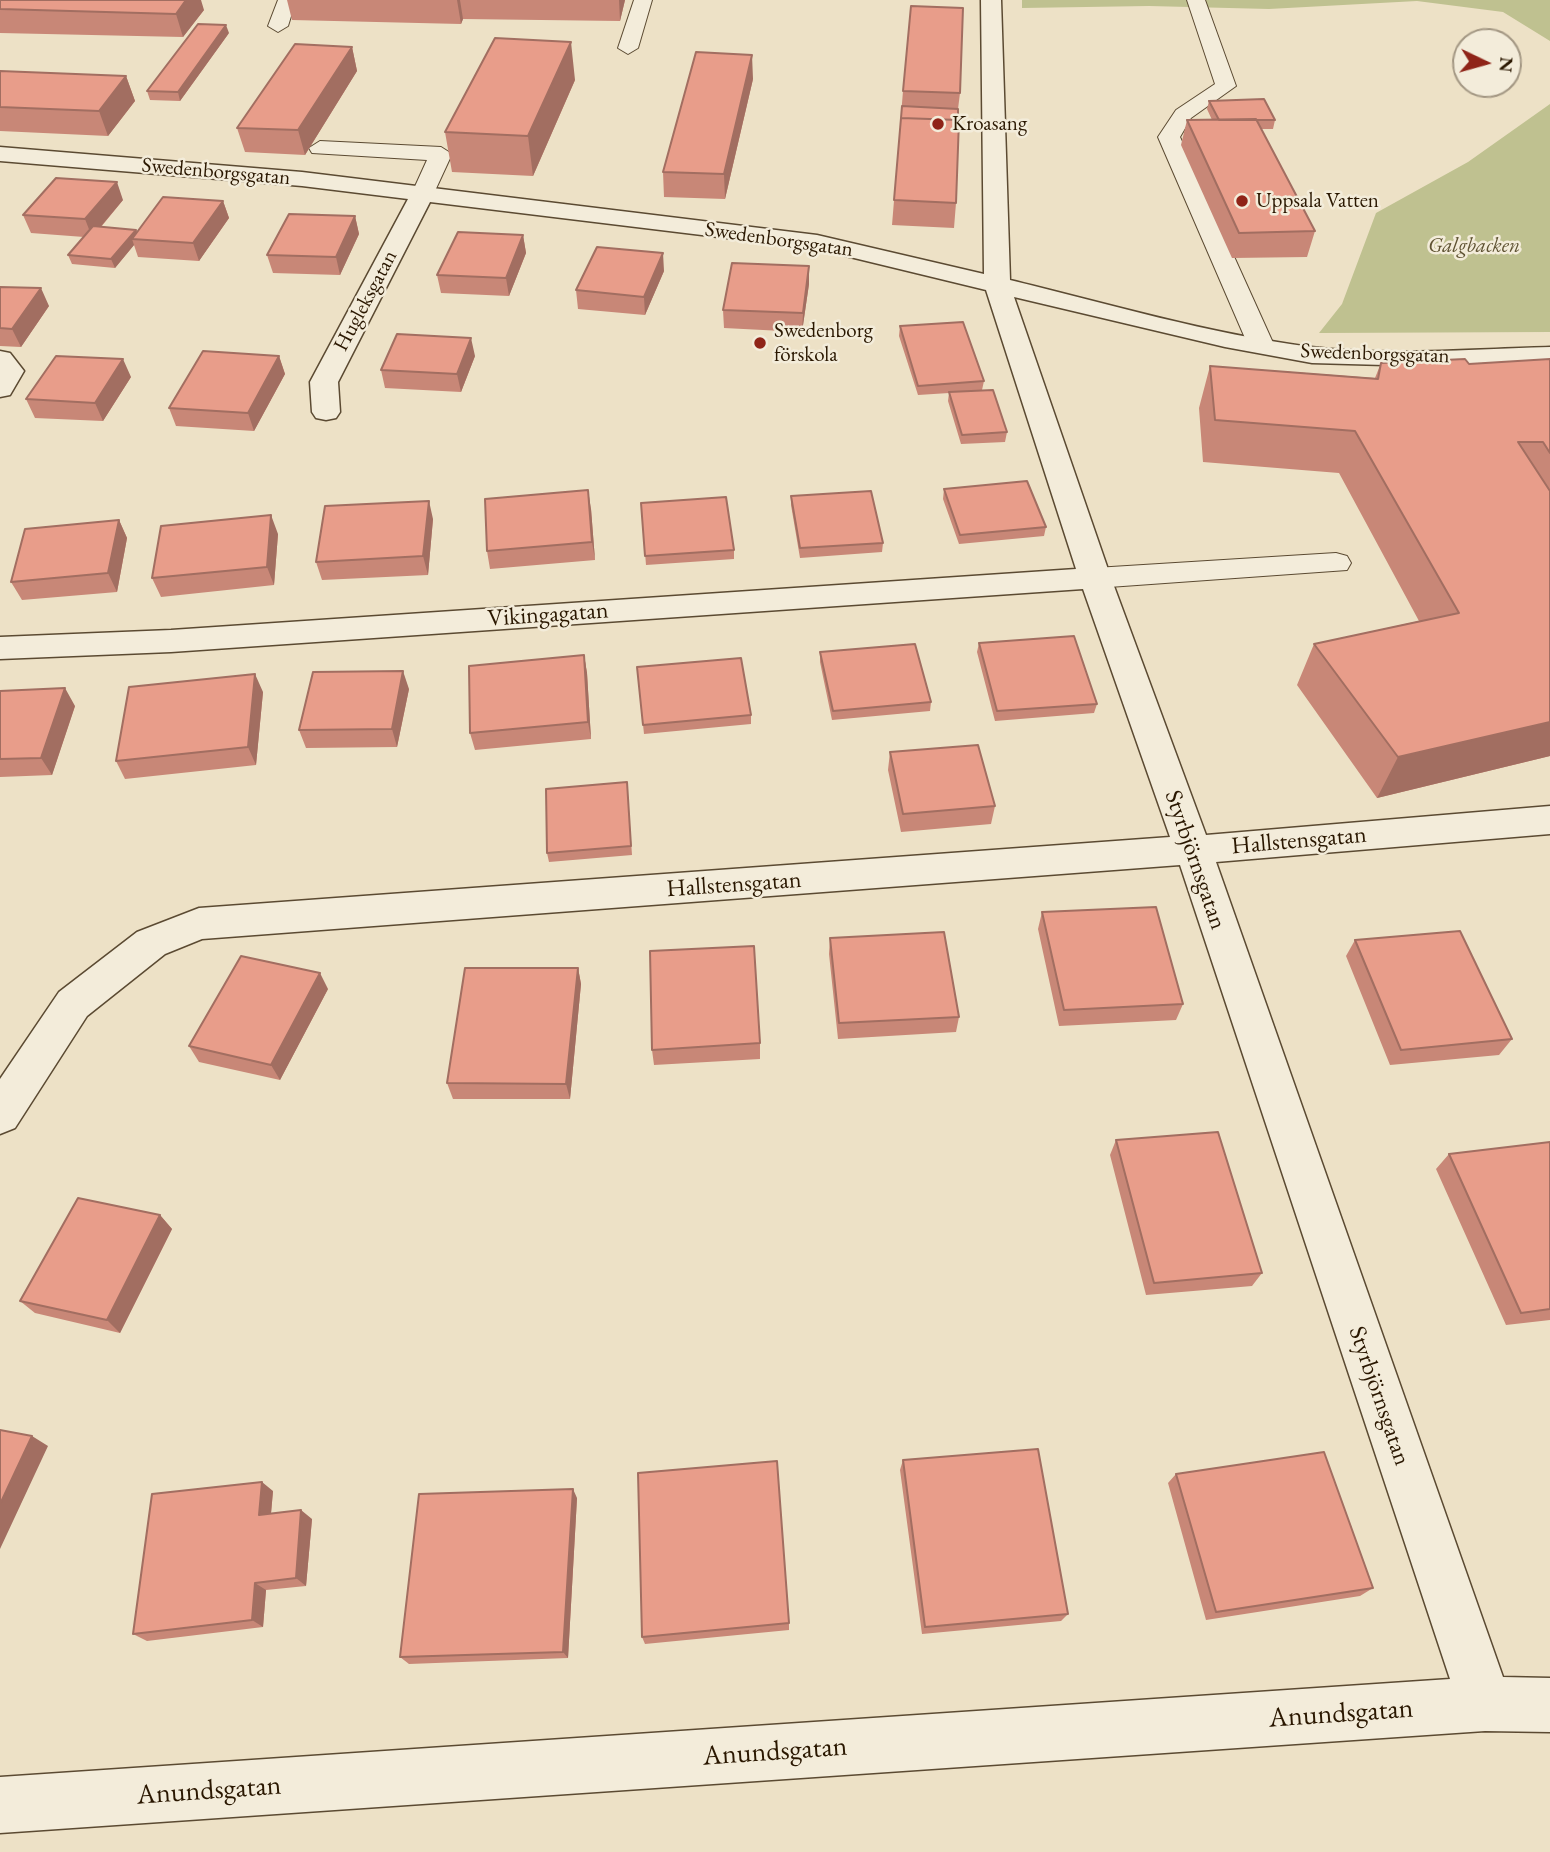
<!DOCTYPE html>
<meta charset="utf-8">
<style>
body{margin:0}
#map{position:relative;width:1550px;height:1852px;overflow:hidden;background:#ede1c6;font-family:"EB Garamond",serif}
canvas{display:block}
.north{position:absolute;left:1452px;top:28px;width:70px;height:70px;box-sizing:border-box;background:#f3ecda;border:2px solid #a39783;border-radius:50%;rotate:95deg;font-size:19px;font-weight:700;line-height:28px;text-align:center;color:#2a1700}
.north::after{content:'';display:block;margin:auto;width:24px;height:32px;background:#8f2418;clip-path:polygon(50% 0,100% 100%,50% 72%,0 100%)}
</style>
<div id="map">
<canvas width="1550" height="1852"></canvas>
<div class="north">N</div>
</div>
<script>
const context = document.querySelector('canvas').getContext('2d');
context.lineJoin = 'round';
function fillPath(path, color) {
  context.fillStyle = color;
  context.fill(path, 'evenodd');
}
function stroke(path, color, width, dash) {
  context.strokeStyle = color;
  context.lineWidth = width;
  context.lineCap = dash ? 'butt' : 'round';
  context.setLineDash(dash || []);
  context.stroke(path);
}
function write(font, color, halo, rows, align = 'center') {
  context.font = font + ' "EB Garamond",serif';
  context.lineWidth = 5;
  context.setLineDash([]);
  context.textBaseline = 'middle';
  context.strokeStyle = halo;
  context.fillStyle = color;
  for (const [text, x, y, turn = 0] of rows) {
    context.save();
    context.translate(x, y);
    context.rotate((+turn || 0) * Math.PI / 180);
    context.textAlign = isNaN(turn) ? turn : align;
    if (halo) context.strokeText(text, 0, 0);
    context.fillText(text, 0, 0);
    context.restore();
  }
}
const green = new Path2D(`
 M1022,0H1550V41L1503,12L1417,1L1269,9L1149,6L1022,8Z
 M1550,104V332L1319,333L1342,304L1376,213L1468,162Z`);
const lane = new Path2D(`
 M278,0H296L288,26L278,32L268,26Z
 M634,0H652L638,48L628,54L618,48Z
 M1187,0H1205L1236,86L1191,118L1180,137L1274,345L1270,350H1252L1248,345L1158,137L1176,110L1215,84Z
 M320,141L441,147L452,154L434,193L423,200L412,193L427,160L312,153L309,148Z
 M1336,553L1347,556L1351,563L1347,570L1095,588L1084,585L1080,578L1084,571L1095,568Z`);
const street = new Path2D(`
 M981,0H1001L1010,280C1109,304 1209,334 1311,347C1386,356 1473,349 1550,347V363L1421,366L1312,363L1225,347L1014,297L1111,578L1206,835L1550,806V834L1216,862L1503,1677L1550,1678V1732L1485,1731L0,1833V1777L1450,1679L1180,865L202,939L165,954L87,1016L15,1128L0,1134V1079L59,992L137,932L199,908L1170,837L1083,589L171,652L0,659V637L171,630L1076,569L986,290L817,249L430,202L338,382L340,412L336,418L326,420L316,418L312,412L310,382L408,199L302,186L0,161V147L302,172L817,235L984,274Z
 M0,351L10,353L24,371L10,395L0,397Z`);
const wall = new Path2D(`
 M0,0L204,10L183,37L0,33Z
 M287,0H625L620,21L463,19L461,24L292,20Z
 M229,33L180,101L150,100L147,91Z
 M352,47L357,71L305,155L245,152L237,128Z
 M0,71L126,76L135,101L108,136L0,131Z
 M753,79L725,199L664,197L663,172Z
 M575,80L533,176L452,172L445,132Z
 M903,91L960,93L958,109L956,203L954,228L892,225Z
 M1209,101L1275,120L1273,129H1261L1315,231L1307,257L1232,258L1181,145L1187,120H1212L1207,109Z
 M123,200L101,227L136,230L137,232L223,201L229,218L199,261L138,257L134,245L115,268L72,264L68,255L84,237L31,233L23,215Z
 M355,216L359,234L340,275L273,273L267,255Z
 M523,235L526,253L509,296L441,293L437,275Z
 M809,266V284L802,332L724,328L723,310Z
 M664,271L645,315L578,309L576,290Z
 M0,287L49,306L21,347L0,346Z
 M900,326L984,381L982,390L1007,432L1005,442L961,444L948,401L949,393L918,395L899,336Z
 M279,356L285,374L254,431L176,426L169,408Z
 M475,356L461,392L385,388L381,370Z
 M1550,359V756L1377,798L1297,685L1314,644L1419,621L1339,473L1203,462L1199,408L1210,366L1375,378L1381,363L1469,364Z
 M131,377L103,421L35,418L26,399Z
 M944,489L1046,527L1044,536L959,544L943,499Z
 M791,496L883,543L882,552L800,558L791,505Z
 M641,503L734,550V559L646,565Z
 M591,509L595,560L490,569L487,551Z
 M433,519L428,575L322,580L316,562Z
 M119,520L127,538L117,592L22,600L11,582Z
 M278,534L274,585L161,597L152,578Z
 M979,643L1097,704L1094,713L995,721L977,652Z
 M820,652L931,702L930,711L832,720L820,662Z
 M584,655L587,673L591,739L475,750L470,733Z
 M637,667L751,715V724L644,734Z
 M409,689L397,747L306,748L299,730Z
 M0,691L75,706L52,775L0,777Z
 M263,692L256,765L125,779L116,761Z
 M890,752L995,806L991,824L901,832L888,770Z
 M627,782L632,855L549,862L547,853Z
 M1042,912L1183,1004L1176,1020L1059,1026L1038,929Z
 M830,938L959,1017L956,1032L838,1039L829,954Z
 M1355,940L1512,1039L1499,1055L1390,1065L1346,956Z
 M578,968L581,984L570,1099H453L447,1083Z
 M328,989L280,1080L199,1062L189,1046Z
 M760,1043V1059L654,1065L652,1050Z
 M1116,1140L1262,1273L1252,1286L1146,1295L1110,1155Z
 M1550,1142V1320L1506,1325L1436,1169L1449,1154Z
 M160,1215L172,1229L120,1333L35,1313L20,1301Z
 M903,1460L1068,1614L1061,1621L922,1634L900,1470Z
 M1176,1474L1373,1588L1360,1596L1206,1620L1168,1483Z
 M273,1491L271,1514L312,1519L306,1586L266,1590L263,1627L147,1641L133,1634Z
 M577,1498L568,1658L409,1664L400,1657Z
 M789,1623V1630L645,1644L642,1637Z`);
const shadedWall = new Path2D(`
 M186,0H201L204,10L183,37L176,14Z
 M457,0H460L463,19L461,24Z
 M619,0H625L620,21Z
 M226,25L229,33L180,101L178,92Z
 M571,42L575,80L533,176L528,136Z
 M352,47L357,71L305,155L298,130Z
 M752,55L753,79L725,199L724,174Z
 M126,76L135,101L108,136L99,111Z
 M117,182L123,200L92,237L85,219Z
 M223,201L229,218L199,261L193,243Z
 M355,216L359,234L340,275L336,257Z
 M136,230L139,239H132L134,245L115,268L111,259Z
 M523,235L526,253L509,296L506,278Z
 M663,253L664,271L645,315L644,297Z
 M809,266V284L802,332L803,313Z
 M41,288L49,306L21,347L12,329Z
 M471,338L475,356L461,392L457,374Z
 M279,356L285,374L254,431L248,413Z
 M123,359L131,377L103,421L95,403Z
 M588,490L591,509L595,560L592,542Z
 M429,501L433,519L428,575L423,556Z
 M271,515L278,534L274,585L267,567Z
 M119,520L127,538L117,592L108,573Z
 M584,655L587,673L591,739L588,722Z
 M403,671L409,689L397,747L392,729Z
 M255,674L263,692L256,765L248,747Z
 M65,688L75,706L52,775L41,758Z
 M1550,722V756L1377,798L1398,757Z
 M578,968L581,984L570,1099L566,1084Z
 M320,973L328,989L280,1080L271,1065Z
 M160,1215L172,1229L120,1333L107,1320Z
 M32,1436L48,1446L0,1549V1504Z
 M262,1482L273,1491L270,1524L259,1515Z
 M573,1489L577,1498L568,1658L563,1652Z
 M301,1510L312,1519L306,1586L296,1578Z
 M255,1583L266,1590L263,1627L252,1620Z`);
const building = new Path2D(`
 M0,0H186L176,14L0,9Z
 M911,6L963,8L960,93L903,91Z
 M198,24L226,25L178,92L147,91Z
 M495,38L571,42L528,136L445,132Z
 M295,44L352,47L298,130L237,128Z
 M696,52L752,55L724,174L663,172Z
 M0,71L126,76L99,111L0,107Z
 M1264,99L1275,120H1219L1209,101Z
 M902,106L958,109V120L901,118Z
 M901,118L959,120L956,203L894,200Z
 M1256,119L1315,231L1239,233L1187,120Z
 M56,178L117,182L85,219L23,215Z
 M163,197L223,201L193,243L132,239Z
 M289,214L355,216L336,257L267,255Z
 M93,226L136,230L111,259L68,255Z
 M458,232L523,235L506,278L437,275Z
 M597,247L663,253L644,297L576,290Z
 M732,263L809,266L803,313L723,310Z
 M0,287L41,288L12,329L0,328Z
 M963,322L984,381L918,386L900,326Z
 M397,334L471,338L457,374L381,370Z
 M203,351L279,356L248,413L169,408Z
 M56,356L123,359L95,403L26,399Z
 M1465,359L1469,364L1550,359V453L1543,442H1518L1550,491V722L1398,757L1314,644L1459,613L1355,431L1215,420L1210,366L1378,379L1381,363Z
 M993,390L1007,432L962,435L949,392Z
 M1027,481L1046,527L960,535L944,489Z
 M588,490L592,542L487,551L485,499Z
 M871,491L883,543L800,548L791,496Z
 M726,497L734,550L645,556L641,503Z
 M429,501L423,556L316,562L325,506Z
 M271,515L267,567L152,578L161,526Z
 M119,520L108,573L11,582L25,529Z
 M1074,636L1097,704L997,711L979,643Z
 M915,644L931,702L833,711L820,652Z
 M584,655L588,722L470,733L469,666Z
 M741,658L751,715L643,725L637,667Z
 M403,671L392,729L299,730L313,672Z
 M255,674L248,747L116,761L129,687Z
 M65,688L41,758L0,759V691Z
 M978,745L995,806L903,814L890,752Z
 M627,782L631,846L547,853L546,789Z
 M1156,907L1183,1004L1064,1010L1042,912Z
 M1460,931L1512,1039L1401,1050L1355,940Z
 M944,932L959,1017L839,1023L830,938Z
 M754,946L760,1043L652,1050L650,951Z
 M241,956L320,973L271,1065L189,1046Z
 M465,968H578L566,1084L447,1083Z
 M1218,1132L1262,1273L1154,1283L1116,1140Z
 M1550,1142V1309L1521,1313L1449,1154Z
 M78,1198L160,1215L107,1320L20,1301Z
 M0,1430L32,1436L0,1504Z
 M1038,1449L1068,1614L925,1627L903,1460Z
 M1324,1452L1373,1588L1216,1612L1176,1474Z
 M777,1461L789,1623L642,1637L638,1473Z
 M262,1482L259,1515L301,1510L296,1578L255,1583L252,1620L133,1634L152,1494Z
 M573,1489L563,1652L400,1657L419,1494Z`);
const markers = [
 [938,124,7,"#8f2418"],
 [1242,201,7,"#8f2418"],
 [760,343,7,"#8f2418"]
];
const farPoinames = [
 ["Kroasang",952,124],
 ["Uppsala Vatten",1256,201],
 ["Swedenborg",774,331],
 ["förskola",774,355]
];
const farStreetnames = [
 ["Swedenborgsgatan",216,172,5],
 ["Swedenborgsgatan",779,240,8],
 ["Hugleksgatan",366,301,-62],
 ["Swedenborgsgatan",1375,354,2]
];
const farParknames = [
 ["Galgbacken",1474,246]
];
const streetNames = [
 ["Vikingagatan",548,615,-4],
 ["Hallstensgatan",1299,841,-5],
 ["Styrbjörnsgatan",1195,860,71],
 ["Hallstensgatan",734,885,-4],
 ["Styrbjörnsgatan",1379,1396,71]
];
const nearStreetnames = [
 ["Anundsgatan",1341,1714,-4],
 ["Anundsgatan",775,1752,-4],
 ["Anundsgatan",209,1791,-4]
];
fillPath(green, '#bfc190');
stroke(lane, '#5b4a32', 2);
stroke(street, '#5b4a32', 3);
fillPath(lane, '#f3ecda');
fillPath(street, '#f3ecda');
fillPath(wall, '#c88777');
fillPath(shadedWall, '#a26e61');
fillPath(building, '#e89d8a');
stroke(building, '#a26e61', 2);
for (const [x, y, r, color] of markers) {
  const dot = new Path2D();
  dot.arc(x, y, r, 0, 2 * Math.PI);
  context.fillStyle = color;
  context.fill(dot);
  stroke(dot, '#f3ecda', 2.5);
}
write('21px', '#2a1700', '#f3ecda', farPoinames, 'left');
write('21px', '#2a1700', '#f3ecda', farStreetnames);
write('italic 21px', '#5e5232', '#f3ecda', farParknames);
write('24px', '#2a1700', '#f3ecda', streetNames);
write('28px', '#2a1700', '#f3ecda', nearStreetnames);
</script>
